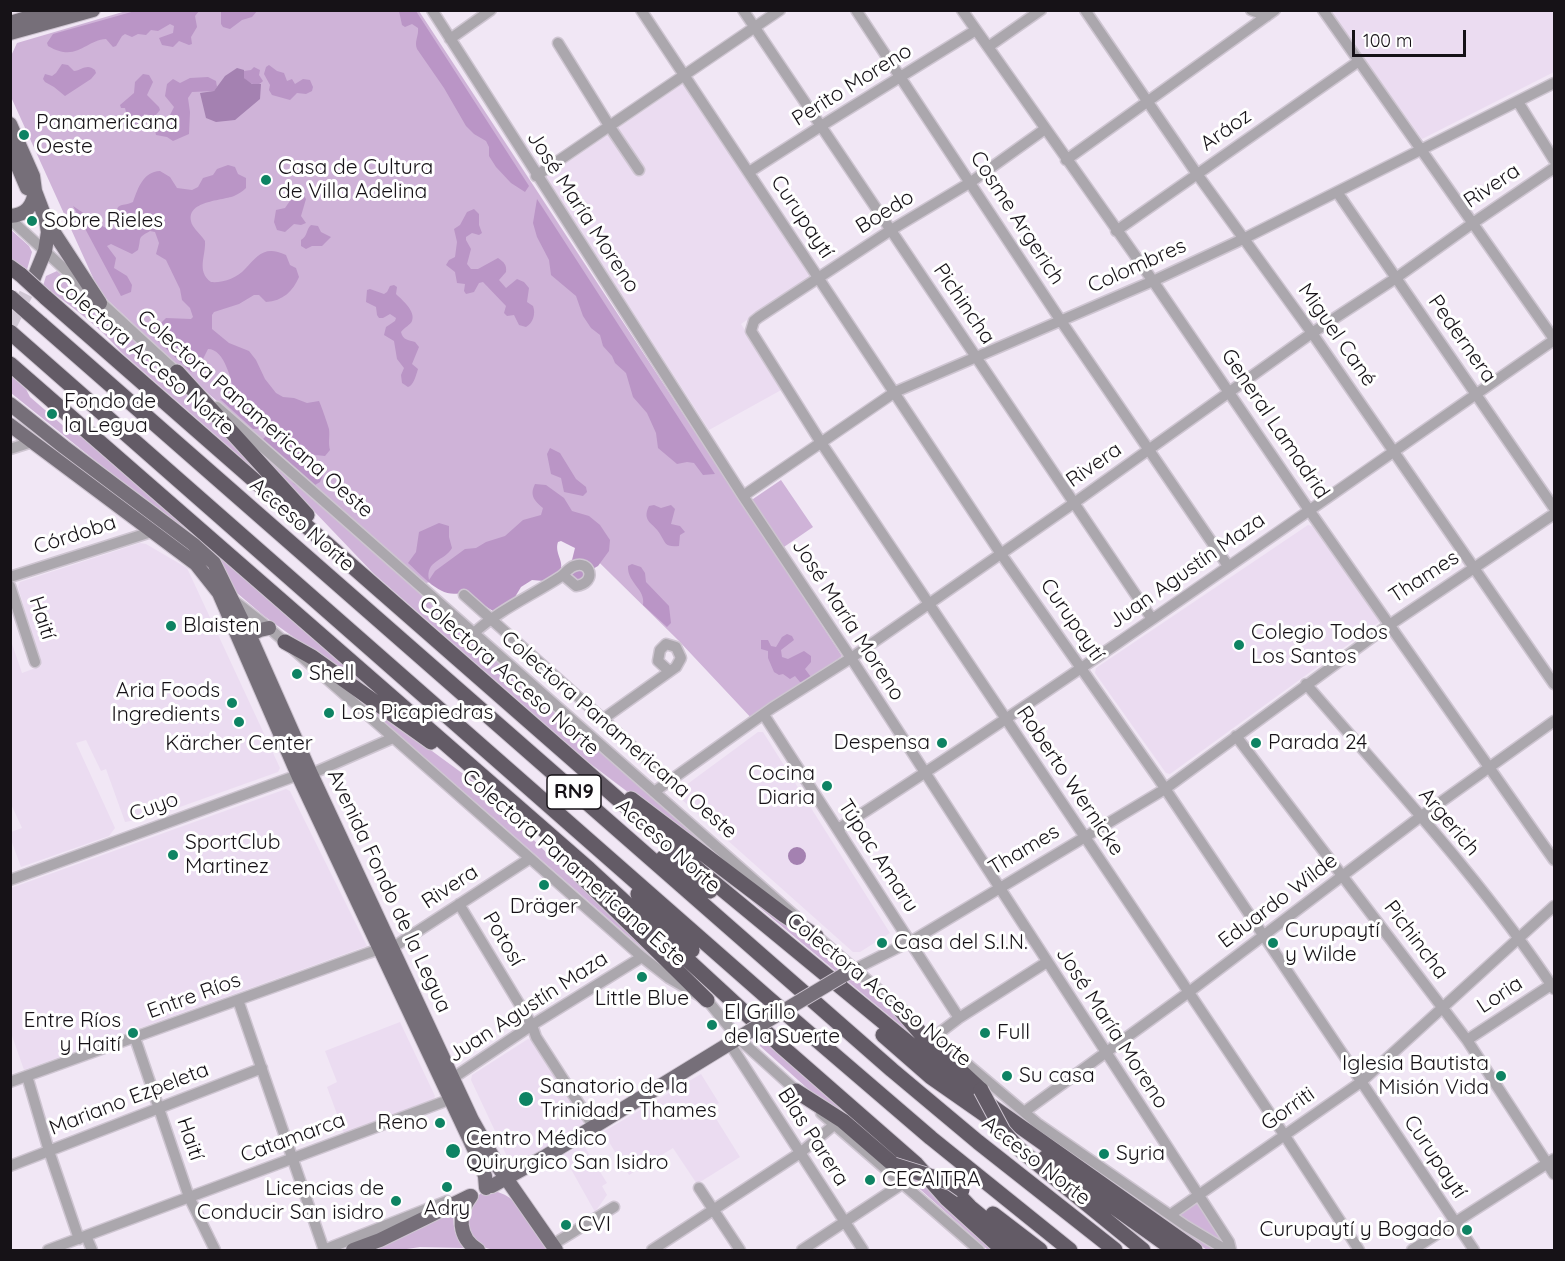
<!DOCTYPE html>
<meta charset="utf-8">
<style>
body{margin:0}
#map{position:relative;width:1565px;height:1261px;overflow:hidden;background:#f1e7f5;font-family:Quicksand,sans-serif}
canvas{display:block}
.frame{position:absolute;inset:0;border:12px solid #161217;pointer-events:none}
.scale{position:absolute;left:1352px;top:30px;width:114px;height:27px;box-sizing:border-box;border:3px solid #161217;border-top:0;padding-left:8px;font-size:18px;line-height:21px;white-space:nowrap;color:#161217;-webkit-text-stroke:4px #fff;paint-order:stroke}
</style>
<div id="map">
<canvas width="1565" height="1261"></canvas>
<div class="frame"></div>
<div class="scale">100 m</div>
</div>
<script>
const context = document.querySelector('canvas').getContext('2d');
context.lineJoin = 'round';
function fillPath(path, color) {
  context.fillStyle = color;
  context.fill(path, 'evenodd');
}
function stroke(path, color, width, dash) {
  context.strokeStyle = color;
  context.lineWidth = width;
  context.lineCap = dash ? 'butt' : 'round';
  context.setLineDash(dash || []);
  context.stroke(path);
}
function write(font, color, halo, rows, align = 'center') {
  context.font = font + ' Quicksand,sans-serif';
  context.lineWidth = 6;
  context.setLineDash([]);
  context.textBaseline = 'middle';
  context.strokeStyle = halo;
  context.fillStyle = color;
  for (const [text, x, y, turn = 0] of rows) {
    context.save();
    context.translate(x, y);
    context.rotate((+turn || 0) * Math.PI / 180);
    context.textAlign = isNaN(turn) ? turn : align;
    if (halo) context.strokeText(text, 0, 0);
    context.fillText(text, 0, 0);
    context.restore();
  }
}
const built = new Path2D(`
 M1330,11H1554V72L1422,139Z
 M684,83L811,276L741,324L783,389L709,430L546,177Z
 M1308,525L1312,526L1380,618L1379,622L1170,774L1166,773L1095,673L1096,668Z
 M140,543L146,544L187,568L280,768L278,772L152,817L125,822L106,769L101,771L86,740L76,743L115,828L109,836L21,867L10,837L11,832L22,828L11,804L10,638L22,673L41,666L18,587L20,582Z
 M758,732H763L890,933L860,952H853L680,798L678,791Z
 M286,789L290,791L367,946L24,1070L11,1033V888Z
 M400,1022L435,1096L433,1101L344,1133L327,1087L337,1082L325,1051Z
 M528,1039L533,1040L584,1119L583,1124L516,1167L511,1165L471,1080L472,1075Z
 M701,1074L719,1103L710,1109L740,1157L697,1184L673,1148L629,1175L603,1132Z
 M583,1144L607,1183L602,1186L607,1195L595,1212L563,1155Z`);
const green = new Path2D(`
 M126,11H419L842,656L754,721L678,640L550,514L447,578L426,583L210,395L100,293L11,97L10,58L17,43Z
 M10,229L29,246L32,252L26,273L11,259Z
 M57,271L188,390L280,492L121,352C98,325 71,306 43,286L46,276Z
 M10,375L26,389L30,397L67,429L90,442L387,704L264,616L230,587L214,556L11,393Z
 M248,442L577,732L754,887L588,762L373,573Z
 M781,480L813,527L781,549L752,504L753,499Z
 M342,685L477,784L653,958Z
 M657,822L763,903L836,964C840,980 859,980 870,989L942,1060Z
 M761,1038L911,1164L951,1213L994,1250H988L760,1046Z
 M1038,1129L1215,1250H1207L1195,1242L1089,1171Z
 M487,1191C499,1191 505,1194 514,1201L548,1250C527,1250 483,1257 470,1237C467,1231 467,1221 466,1214C465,1201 477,1195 487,1191Z
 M1199,1201L1224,1242L1221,1243L1178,1214Z
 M454,1208C452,1223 454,1237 465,1248L420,1247L400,1250H363Z`);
const forest = new Path2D(`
 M135,11H199L195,16L197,27L191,37L192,44L189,45L179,41L173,47L162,45L159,38L173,33L174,26L170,24L158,31L151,30L146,35L138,34L132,37L125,34L122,36L116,46L113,47L106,39C85,40 77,63 48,46L47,43L53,34Z
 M221,11V10L272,11H257L252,17L242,20L230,29L223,27L221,24Z
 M399,11H416L529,186L525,192L511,183L496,167L489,156V147L486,141L474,134L466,126L444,88L417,49C414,41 419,36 418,28L412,24L405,27L402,25Z
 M62,64L68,65L74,71C82,70 87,63 95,70L96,73L91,79L65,96L54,87L45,82L43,79L45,74L52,76L56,73Z
 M269,65L277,71L284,73L287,81L292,79L295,84L303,79L310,80L313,87L312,91L306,94L297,93L290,100L272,95L269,90L270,85L264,74L266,67Z
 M254,67L260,70L259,75L263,81C257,88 249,83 244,78V71L251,70Z
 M143,74L149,75L153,82L147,95L159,107L160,110L155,116L144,114V124L141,126L134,124L131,130H127L121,125V118L126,112L125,108H121L120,105L134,93L135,82Z
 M208,77L216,81L217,87L214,91L192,92L188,98L190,112L189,134L173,141L167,137L156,135L154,125L156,122H170V115L174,107L165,96L167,84L173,79L180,83L190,78Z
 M228,165L235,167L238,174L246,178V188C242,192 238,194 234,196C221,201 181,201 193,226C196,231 202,236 205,241C206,256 196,271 211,282C223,283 237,278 245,269C258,255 265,245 286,255L290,265L296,268L299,277C293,291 283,301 266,302L259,295H254L239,304L214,312L212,315V329L229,343L249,351L256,360L265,379L276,393L283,397L294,398L307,403L319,401C321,405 328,425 329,429C330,437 328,442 330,450L325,456L306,454L304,457L305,464L317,470L323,475L320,482L310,488L302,489L294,484L262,440L267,435L278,436L281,432L280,426L275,425L269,429H253L220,399L233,397L235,394C231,381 225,349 208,349L200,365L191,372L146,330L158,326L166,318L191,319L193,317L190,308L182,300L180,289L166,260L156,254L159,243L155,232L150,231C136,239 142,237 138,250L132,254L111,244L107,246L116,258L114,268L127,276L132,285L131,292L121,296L73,206L104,227L115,229L117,226L114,219C119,200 119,208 133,202C138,188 143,172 160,171L170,177L177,188L192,190L198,187L203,178L213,175L217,169Z
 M299,193L300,196H304L306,199L301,216L306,223L301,225L294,224L285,232L277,230L274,222L276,210L285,208L294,195Z
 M537,199L715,474L703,475L694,463L687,462L677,464L658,448L656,433L647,413L633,397L626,373L615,363L612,356L603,346L600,335L591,328L583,316L576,296L551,275L549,260L537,237L533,223Z
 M474,209L479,214V225L482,233L479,235L472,233L466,237V240L471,249L467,264L471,269H478L498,258C504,262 507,265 506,272L499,280L506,288L517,279L524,282L529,288L527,302L533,306C536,314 533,323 526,327L519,325L514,315L507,316L504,313L506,306L483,282L479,283L474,292L466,294L464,291L465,284L457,283L455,272L446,265L449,260L455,257L457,242L454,229L460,225L467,212Z
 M311,225L318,226L321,232L331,237L322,246H312L306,249L301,246V240C308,236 306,229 311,225Z
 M394,285L397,287L396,294C402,300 416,311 412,321C411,324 404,328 401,332C403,340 408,340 415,342L419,347L412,364L418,369C416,375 414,385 408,387L402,383L401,375L404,368L397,359L394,341L384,335L386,327L395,321L396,318L390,314L383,318H379L377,315L376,307L366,302L367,290L370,289L384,294L387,292L390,286Z
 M550,448L560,453L576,479L586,487L587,492L583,496L564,492L561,478L551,474L547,454Z
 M535,484L546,485L564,498L572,511L589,516L600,525L610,540L609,551L598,566L591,570L590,578L570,585L572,560L575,548L561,541L558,542C554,553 565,562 560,571L544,581L532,580L521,587L512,602L493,611L463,592C442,601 422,575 408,563L416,552L419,532L439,523L449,526V537L452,548C445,561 425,560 429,580L435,571L465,549L476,548L486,542L505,536L523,520L541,515L543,508C535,501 529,496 535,484Z
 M654,505L661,508L671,505L675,509L671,524L680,526L685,532L680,535L679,546C665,547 666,544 660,534C654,523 641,522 649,506Z
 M632,564L641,567L645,573L646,582L669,606L671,623L667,627L643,605C646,589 627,583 628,566Z
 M787,634L792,636L794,640L781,650L782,657L788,659L804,651L811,656V662L805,669L811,677L806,682H800L795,676L790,679L783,674L779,675L774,672L768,658V651L761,649V640H768L771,646L776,647L782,637Z`);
const water = new Path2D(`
 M237,68L244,70V78L252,84H261L260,99L235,120L216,122L206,118L200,93L214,91L225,76Z
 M788 856a9 9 0 1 1 18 0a9 9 0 1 1-18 0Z`);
const majorTunnel = new Path2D(`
 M10,325L33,280`);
const minor = new Path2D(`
 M432,10L743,496L851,658L1229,1242L1231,1250
 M641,10L1001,554L1158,778L1474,1250
 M743,10L1152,619
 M856,10L1061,321L1228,566
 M962,10L1153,281L1309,510L1554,860
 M1085,10L1197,174L1312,333L1554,684
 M1251,10L1267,16
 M1323,10L1554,339
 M450,39L491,10
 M558,43L610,127L639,170
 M988,47L1041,10
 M1518,102L1554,160
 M1045,129L971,182L891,230L759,317L754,321L751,331L820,441L1285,1136L1359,1250
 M1066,160L1275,10
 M749,172L821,126L976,30
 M536,176L780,10
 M1337,192L1554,508
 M10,219L182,377
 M1116,231L1359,61
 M217,407L795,916
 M10,449L32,442
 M743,496L895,392L1153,281L1243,239L1554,83
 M10,577L151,532
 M10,586L35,662
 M464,595L603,719L669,781
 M232,599L269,628L642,957L669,978L707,1000L738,1038L800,1094
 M474,633C499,610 531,596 560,577C565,574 568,568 574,566C590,559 598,583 576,586L563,575
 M1306,684C1391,783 1482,880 1554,989
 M764,715L959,1018
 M603,719L676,667L681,658L676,647L666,644L660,650L658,661L669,671
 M1236,736L1467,1040L1554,1174
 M654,792L772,708L851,658L1074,503L1312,333L1396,278L1473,223L1554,168
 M838,829C1081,673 1316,505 1554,340
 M10,880L298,775L311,774L393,738
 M459,904L532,1025L536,1037L594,1127
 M813,933L903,1011
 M855,969L915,939L1165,789L1382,630L1554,514
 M238,1000L324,1250
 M934,1036L1037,1123L1186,1226L1226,1250
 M934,1037L959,1018L1047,962
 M135,1038L189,1197L215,1250
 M1467,1040L1554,983
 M730,1044L863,1250
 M27,1076L49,1151L79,1239
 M10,1082L368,953L380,949L392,948L529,859
 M1024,1112L1189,992L1420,817L1554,721
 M821,1113L979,1250
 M10,1166L262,1068
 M699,1188L740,1250
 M1170,1215L1361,1082L1554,906
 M86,1236L92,1250
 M552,1245L614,1207
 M48,1250L451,1099L453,1078L532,1025L642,957
 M324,1250L447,1201
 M652,1250L800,1153L834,1125
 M802,1250L902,1184
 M1412,1250L1554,1159`);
const major = new Path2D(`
 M10,23L53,10
 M10,33L93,10
 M10,124L33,176L35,191L46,220L48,232L45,251L33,280
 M10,148L27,188L35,191
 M10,216C26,215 33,206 35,191
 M49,225L100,303
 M10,404L64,447L193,544L214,563L253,643L311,774L472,1120L499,1168L556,1250
 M10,425L196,564L219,593L298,775L475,1151L485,1176L486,1188
 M241,639L260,630L269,628
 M842,976L855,969
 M492,1186L546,1156L750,1031
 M471,1196C457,1214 458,1238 478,1250
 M353,1250L380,1240L470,1196`);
const highway = new Path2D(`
 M10,267L21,275
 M45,297L700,871L950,1077L1195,1250
 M41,324L892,1070L978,1142L1115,1250
 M10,332L768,998L931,1138L1070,1250
 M10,364L589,869L780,1045L916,1164L947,1199L1003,1250
 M177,372L307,515
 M285,642L312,657L431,742
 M631,799L784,915L816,936
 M663,858L710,891
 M572,867L707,1000
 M638,894L692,950
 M898,1007L922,1035L981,1090
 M883,1035L931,1077L1004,1128
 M796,1091L843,1121L894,1165
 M1018,1148L1143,1250
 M1045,1158L1174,1250
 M947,1183L970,1207L1022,1250
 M993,1214L1040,1250`);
const majorBridge = new Path2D(`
 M750,1031L842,976`);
const highwayBridge = new Path2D(`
 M21,275L45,297
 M10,297L41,324
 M981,1090L1003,1131L1018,1148
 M894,1165L952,1183L962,1190`);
const markers = [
 [24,135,6,"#0e8363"],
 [266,180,6,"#0e8363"],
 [32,221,6,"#0e8363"],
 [52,414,6,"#0e8363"],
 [171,626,6,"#0e8363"],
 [1239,645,6,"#0e8363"],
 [297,674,6,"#0e8363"],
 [232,703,6,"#0e8363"],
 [329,713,6,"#0e8363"],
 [239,722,6,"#0e8363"],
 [942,743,6,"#0e8363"],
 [1256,743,6,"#0e8363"],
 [827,786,6,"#0e8363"],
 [173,855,6,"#0e8363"],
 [544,885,6,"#0e8363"],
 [882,943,6,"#0e8363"],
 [1273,943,6,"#0e8363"],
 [642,977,6,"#0e8363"],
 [712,1025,6,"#0e8363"],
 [133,1033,6,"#0e8363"],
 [985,1033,6,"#0e8363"],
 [1007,1076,6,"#0e8363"],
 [1501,1076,6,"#0e8363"],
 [526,1099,8,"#0e8363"],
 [440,1123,6,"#0e8363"],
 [453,1151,8,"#0e8363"],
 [1104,1154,6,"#0e8363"],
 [870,1180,6,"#0e8363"],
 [447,1187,6,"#0e8363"],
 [396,1201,6,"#0e8363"],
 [566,1225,6,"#0e8363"],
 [1467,1230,6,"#0e8363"]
];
const shields = [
 [574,792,54]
];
const shieldNames = [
 ["RN9",574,792]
];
const streetNames = [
 ["Perito Moreno",852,85,-32],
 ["Aráoz",1226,130,-35],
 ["Rivera",1492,186,-34],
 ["José María Moreno",583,212,57],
 ["Boedo",885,212,-32],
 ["Curupaytí",802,217,56],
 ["Cosme Argerich",1017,218,57],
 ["Colombres",1137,266,-24],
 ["Pichincha",964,304,56],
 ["Miguel Cané",1337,335,55],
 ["Pedernera",1462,339,55],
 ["Colectora Acceso Norte",144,356,41],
 ["Colectora Panamericana Oeste",255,414,41],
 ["General Lamadrid",1275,424,56],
 ["Rivera",1094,465,-35],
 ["Acceso Norte",302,525,41],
 ["Córdoba",75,535,-18],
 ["Juan Agustín Maza",1187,571,-35],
 ["Thames",1424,577,-33],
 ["Haití",42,618,72],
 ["José María Moreno",848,620,57],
 ["Curupaytí",1072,620,55],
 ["Colectora Acceso Norte",509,676,41],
 ["Colectora Panamericana Oeste",619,735,41],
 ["Roberto Wernicke",1070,781,56],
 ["Cuyo",154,807,-20],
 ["Argerich",1449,822,50],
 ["Acceso Norte",668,846,41],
 ["Thames",1024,850,-31],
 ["Túpac Amaru",878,856,57],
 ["Colectora Panamericana Este",574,868,41],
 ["Rivera",450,887,-33],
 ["Avenida Fondo de la Legua",389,891,65],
 ["Eduardo Wilde",1278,901,-37],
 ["Potosí",503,939,59],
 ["Pichincha",1416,940,53],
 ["Colectora Acceso Norte",879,990,39],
 ["Loria",1500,995,-33],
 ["Entre Ríos",194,996,-20],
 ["Juan Agustín Maza",528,1007,-33],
 ["José María Moreno",1112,1028,57],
 ["Mariano Ezpeleta",129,1099,-21],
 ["Gorriti",1288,1109,-35],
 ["Blas Parera",813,1137,57],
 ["Catamarca",293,1138,-20],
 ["Haití",190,1139,71],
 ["Curupaytí",1435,1157,56],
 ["Acceso Norte",1036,1161,38]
];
const poiNames = [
 ["Panamericana",36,123],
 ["Oeste",36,147],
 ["Casa de Cultura",278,168],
 ["de Villa Adelina",278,192],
 ["Sobre Rieles",44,221],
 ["Fondo de",64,402],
 ["la Legua",64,426],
 ["Blaisten",183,626],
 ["Colegio Todos",1251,633],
 ["Los Santos",1251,657],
 ["Shell",309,674],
 ["Aria Foods",220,691,"right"],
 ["Ingredients",220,715,"right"],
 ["Los Picapiedras",341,713],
 ["Despensa",930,743,"right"],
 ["Parada 24",1268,743],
 ["Kärcher Center",239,744,"center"],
 ["Cocina",815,774,"right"],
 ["Diaria",815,798,"right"],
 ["SportClub",185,843],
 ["Martinez",185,867],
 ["Dräger",544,907,"center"],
 ["Curupaytí",1285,931],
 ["y Wilde",1285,955],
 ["Casa del S.I.N.",894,943],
 ["Little Blue",642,999,"center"],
 ["El Grillo",724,1013],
 ["de la Suerte",724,1037],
 ["Entre Ríos",121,1021,"right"],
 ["y Haití",121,1045,"right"],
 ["Full",997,1033],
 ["Iglesia Bautista",1489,1064,"right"],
 ["Misión Vida",1489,1088,"right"],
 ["Su casa",1019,1076],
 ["Sanatorio de la",540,1087],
 ["Trinidad - Thames",540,1111],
 ["Reno",428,1123,"right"],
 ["Centro Médico",466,1139],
 ["Quirurgico San Isidro",466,1163],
 ["Syria",1116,1154],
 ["CECAITRA",882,1180],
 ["Licencias de",384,1189,"right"],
 ["Conducir San isidro",384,1213,"right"],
 ["Adry",447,1209,"center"],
 ["CVI",578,1225],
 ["Curupaytí y Bogado",1455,1230,"right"]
];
fillPath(built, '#ebdcf1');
fillPath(green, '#cfb3d8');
fillPath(forest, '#ba95c6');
fillPath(water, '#a481b1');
stroke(majorTunnel, '#d0c7d4', 14, [14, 7]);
stroke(minor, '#cec5d1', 13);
stroke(major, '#cec5d1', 16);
stroke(highway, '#cec5d1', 17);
stroke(minor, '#aba7ad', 10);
stroke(major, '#766f79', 14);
stroke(highway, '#635b66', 15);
stroke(majorBridge, '#cec5d1', 16, []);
stroke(highwayBridge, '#cec5d1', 17, []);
stroke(majorBridge, '#766f79', 14);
stroke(highwayBridge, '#635b66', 15);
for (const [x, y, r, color] of markers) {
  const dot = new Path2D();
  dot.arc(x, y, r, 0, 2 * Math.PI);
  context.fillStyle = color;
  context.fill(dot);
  stroke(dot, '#fff', 2);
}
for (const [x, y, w] of shields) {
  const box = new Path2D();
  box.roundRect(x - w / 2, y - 17, w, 34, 4.5);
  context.fillStyle = '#fff';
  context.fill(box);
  stroke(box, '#161217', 1.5);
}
write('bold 20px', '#161217', null, shieldNames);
write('21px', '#161217', '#fff', streetNames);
write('21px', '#161217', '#fff', poiNames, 'left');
</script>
